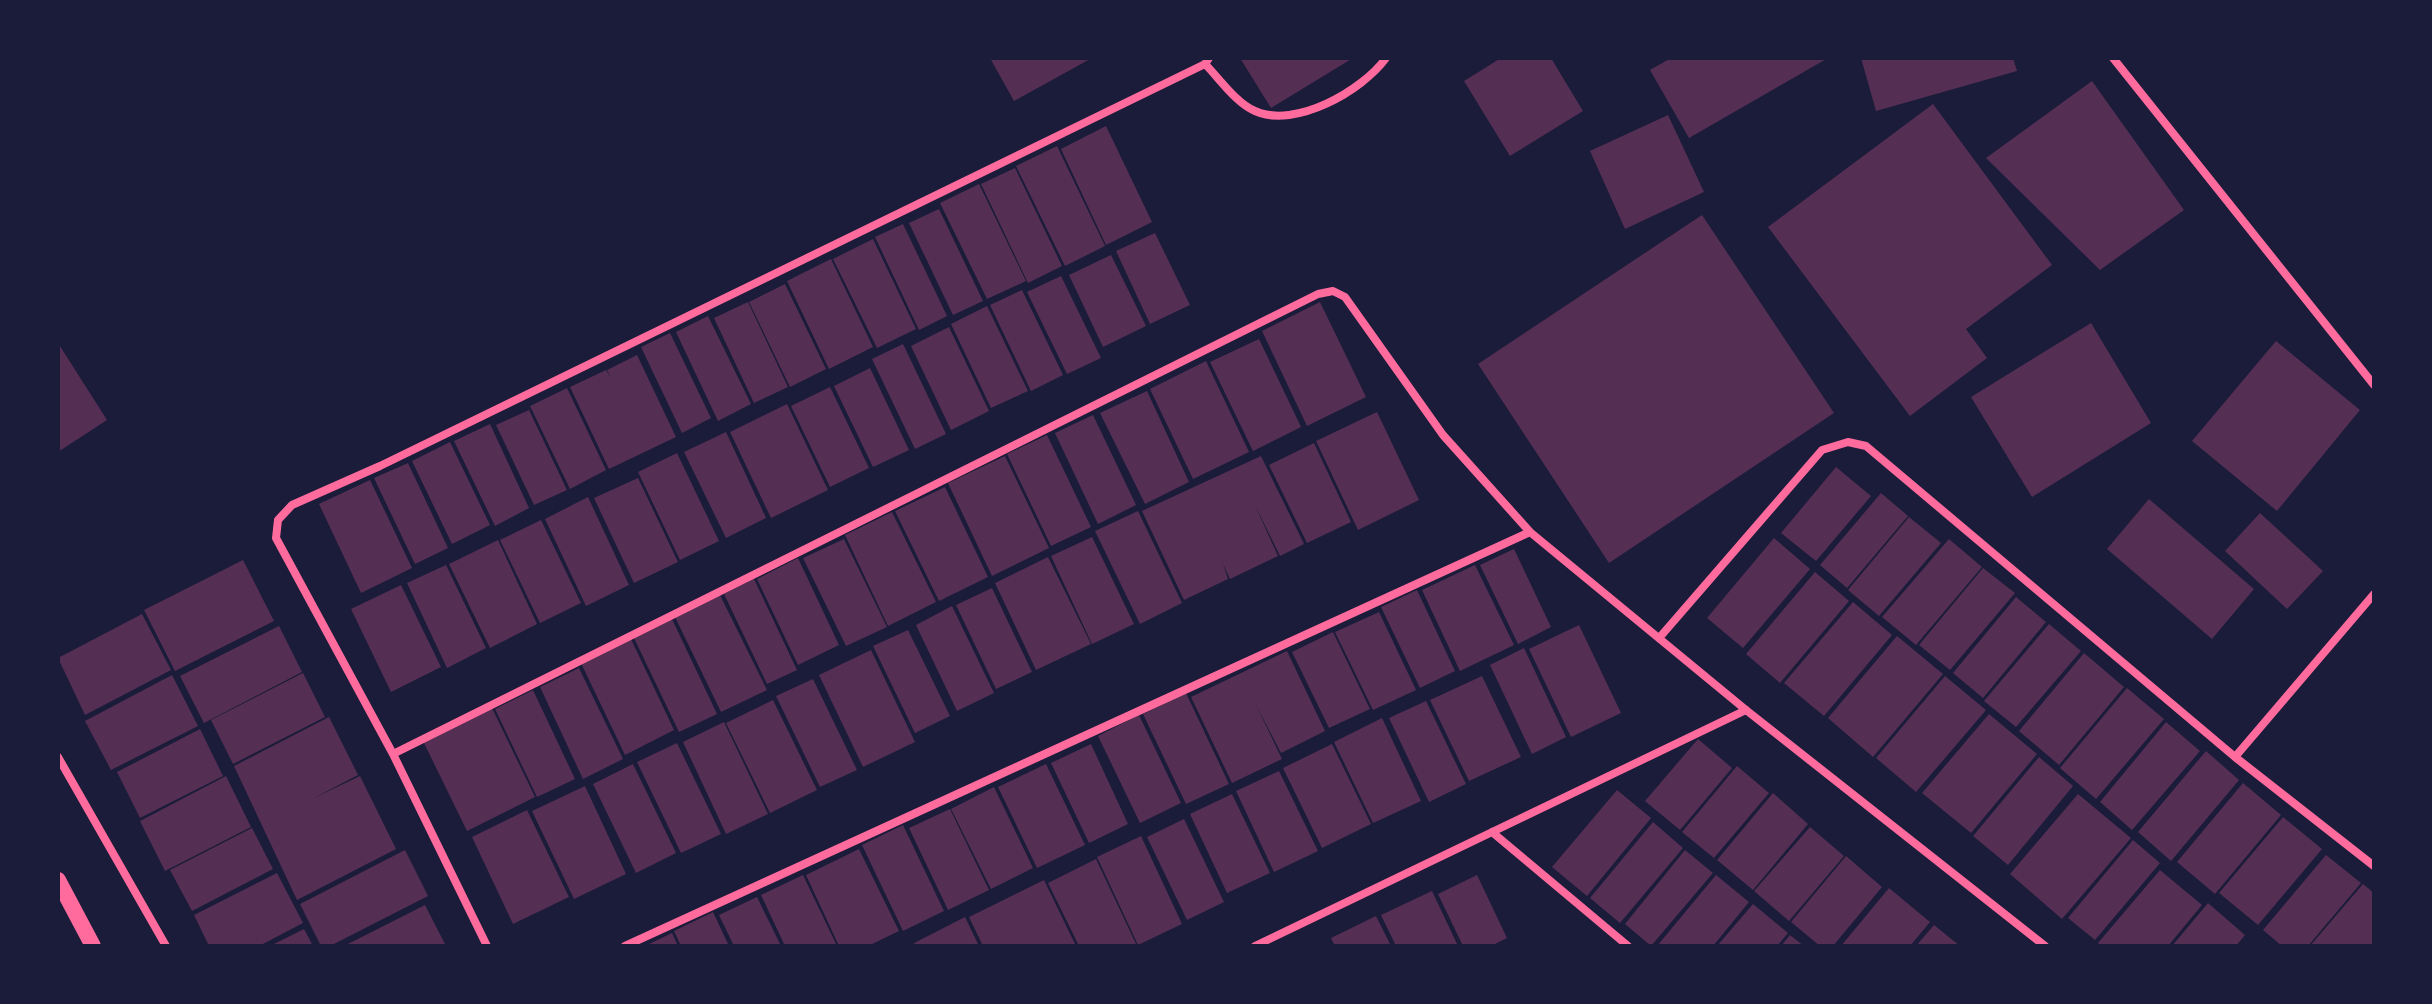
<!DOCTYPE html>
<style>
body{margin:0}
#map{position:relative;width:2432px;height:1004px;overflow:hidden;background:#1b1b3a;font-family:Figtree,sans-serif}
canvas{display:block}
.frame{position:absolute;inset:0;border:60px solid #1b1b3a;pointer-events:none}
</style>
<div id="map">
<canvas width="2432" height="1004"></canvas>
<div class="frame"></div>
</div>
<script>
const context = document.querySelector('canvas').getContext('2d');
context.lineJoin = 'round';
function fillPath(path, color) {
  context.fillStyle = color;
  context.fill(path, 'evenodd');
}
function stroke(path, color, width, dash) {
  context.strokeStyle = color;
  context.lineWidth = width;
  context.lineCap = dash ? 'butt' : 'round';
  context.setLineDash(dash || []);
  context.stroke(path);
}
const building = new Path2D(`
 M990,58H1092L1014,101Z
 M1240,58H1353L1271,108Z
 M1501,58H1551L1583,111L1510,156L1464,81Z
 M1671,58H1828L1689,138L1650,70Z
 M1861,58H2013L2017,71L1876,111Z
 M2092,81L2184,210L2100,270L1986,158Z
 M1933,104L2052,265L1966,329L1987,358L1910,416L1768,227Z
 M1668,115L1704,192L1625,229L1590,151Z
 M1106,126L1152,222L1106,245L1061,149Z
 M1057,146L1105,246L1065,266L1016,166Z
 M1015,168L1062,266L1028,283L981,184Z
 M979,184L1026,281L987,299L940,203Z
 M939,209L983,301L953,315L909,223Z
 M1702,215L1834,413L1609,563L1478,364Z
 M903,224L947,316L919,330L875,237Z
 M1155,233L1190,305L1150,324L1116,251Z
 M873,239L916,329L877,348L833,259Z
 M1111,255L1146,326L1103,347L1069,275Z
 M831,259L873,347L829,369L787,281Z
 M1061,276L1101,358L1067,374L1027,292Z
 M785,284L826,369L790,387L749,302Z
 M1022,290L1063,375L1031,391L990,305Z
 M748,302L788,387L754,403L714,318Z
 M1320,302L1366,397L1307,426L1262,331Z
 M987,306L1028,391L991,408L951,324Z
 M708,316L751,404L718,421L676,332Z
 M2091,323L2151,423L2032,497L1971,397Z
 M949,327L989,411L951,430L911,346Z
 M670,333L711,418L682,433L641,347Z
 M1259,339L1301,427L1253,451L1210,362Z
 M2276,341L2360,410L2277,511L2192,441Z
 M58,343L107,420L58,452Z
 M903,344L946,434L915,449L872,359Z
 M637,355L676,437L609,469L570,387L606,370L611,378L607,370Z
 M1206,361L1249,452L1193,479L1150,389Z
 M870,368L909,450L873,467L834,386Z
 M830,387L869,468L830,487L791,406Z
 M567,388L606,470L570,489L530,406Z
 M1147,391L1189,482L1145,504L1100,413Z
 M787,404L828,490L771,518L730,432Z
 M529,410L567,490L534,505L496,425Z
 M1377,412L1419,500L1358,530L1316,441Z
 M1093,415L1136,505L1098,524L1055,433Z
 M490,424L529,508L495,526L454,441Z
 M726,432L766,518L726,538L684,452Z
 M1047,435L1091,527L1051,546L1007,454Z
 M450,442L490,525L452,544L412,461Z
 M1314,443L1351,522L1307,543L1269,465Z
 M677,453L719,541L680,560L638,472Z
 M1005,456L1049,548L992,576L948,483Z
 M1261,456L1304,544L1280,556L1254,503L1278,556L1230,579L1223,564L1228,579L1184,600L1142,511Z
 M408,463L448,548L415,564L374,478Z
 M1836,467L1871,496L1816,561L1781,533Z
 M638,478L678,562L634,583L594,498Z
 M370,480L412,568L361,593L319,504Z
 M945,487L988,577L939,601L895,511Z
 M1881,493L1908,516L1847,588L1820,565Z
 M588,497L629,585L586,606L545,519Z
 M2149,499L2254,589L2212,639L2107,549Z
 M1138,511L1182,603L1140,624L1095,531Z
 M892,512L936,602L888,626L845,535Z
 M2260,513L2323,571L2287,609L2225,551Z
 M1909,517L1941,543L1879,616L1848,590Z
 M541,520L581,603L540,623L500,540Z
 M1092,537L1134,624L1092,644L1051,556Z
 M1774,538L1810,569L1743,648L1707,618Z
 M844,539L887,627L846,646L803,558Z
 M1949,539L1982,567L1916,645L1882,617Z
 M498,540L537,624L490,648L449,564Z
 M1514,549L1551,627L1518,644L1480,565Z
 M1048,557L1091,644L1036,670L995,583Z
 M798,558L839,645L798,665L757,579Z
 M243,560L274,621L175,671L144,610Z
 M446,565L486,648L447,668L407,583Z
 M1475,565L1514,645L1460,671L1422,590Z
 M1983,568L2015,593L1950,670L1919,645Z
 M1815,572L1849,601L1780,683L1746,654Z
 M754,579L797,670L767,684L724,594Z
 M401,585L441,667L391,692L351,609Z
 M992,588L1032,672L996,689L956,605Z
 M1417,590L1455,671L1420,688L1381,607Z
 M720,595L767,690L721,712L675,617Z
 M2016,597L2046,622L1983,698L1953,673Z
 M1853,602L1892,635L1824,716L1784,683Z
 M952,606L994,693L957,711L916,625Z
 M1379,612L1416,690L1373,710L1335,632Z
 M142,614L171,670L85,715L58,658Z
 M672,619L717,714L679,732L634,638Z
 M2049,624L2081,651L2016,727L1984,701Z
 M1579,625L1621,713L1571,737L1529,649Z
 M279,626L302,672L204,723L180,676Z
 M908,630L950,716L915,733L873,646Z
 M1333,632L1370,709L1329,728L1292,652Z
 M1897,636L1943,674L1873,757L1828,718Z
 M631,639L674,730L625,755L581,663Z
 M1524,648L1566,737L1532,754L1490,665Z
 M871,650L915,742L863,767L819,675Z
 M1287,651L1325,731L1281,753L1256,705L1282,759L1232,783L1191,697Z
 M2084,653L2124,687L2059,765L2019,731Z
 M579,668L623,759L583,779L540,687Z
 M303,673L325,717L233,764L211,720Z
 M172,675L198,726L111,770L85,721Z
 M1482,676L1521,757L1469,781L1430,700Z
 M1945,676L1986,710L1916,792L1876,758Z
 M813,679L857,770L820,787L776,696Z
 M2127,688L2164,719L2096,799L2060,768Z
 M533,690L575,779L537,797L495,709Z
 M1186,693L1229,784L1186,804L1143,714Z
 M773,700L817,790L770,813L726,723Z
 M1426,701L1466,784L1429,802L1389,718Z
 M492,708L535,797L467,831L423,741Z
 M1989,714L2037,754L1971,833L1922,793Z
 M1139,715L1181,803L1140,823L1098,736Z
 M329,717L358,775L312,799L360,776L396,849L297,900L234,766Z
 M1382,718L1421,801L1373,823L1334,742Z
 M724,722L768,814L726,834L683,742Z
 M2166,722L2200,751L2132,830L2100,802Z
 M200,729L223,776L140,818L117,772Z
 M1698,739L1732,768L1680,830L1645,801Z
 M677,743L721,834L681,853L637,762Z
 M1091,744L1128,824L1089,843L1051,763Z
 M1332,744L1371,824L1322,848L1283,768Z
 M2206,751L2239,780L2171,861L2138,832Z
 M2039,757L2073,786L2008,865L1973,836Z
 M633,764L676,853L636,873L593,784Z
 M1046,764L1085,845L1037,868L998,787Z
 M1737,766L1769,793L1714,858L1682,832Z
 M1279,771L1318,851L1274,872L1236,791Z
 M226,776L251,827L165,871L140,821Z
 M2243,783L2281,815L2215,894L2177,862Z
 M585,786L626,874L574,899L532,811Z
 M994,787L1033,868L991,889L951,809Z
 M1617,790L1651,818L1587,896L1552,867Z
 M1773,793L1808,824L1753,890L1717,860Z
 M1232,794L1270,873L1227,893L1190,814Z
 M2078,794L2131,838L2062,919L2010,874Z
 M950,809L989,890L948,910L909,828Z
 M527,810L569,897L513,924L472,837Z
 M2283,817L2322,849L2258,925L2219,893Z
 M1184,819L1224,902L1187,920L1147,837Z
 M1653,822L1683,848L1620,923L1590,898Z
 M903,825L944,911L903,931L862,845Z
 M1810,827L1844,856L1789,921L1754,891Z
 M252,828L273,869L192,911L170,870Z
 M1141,836L1182,924L1138,945L1097,857Z
 M2133,840L2160,863L2095,940L2068,918Z
 M859,849L899,931L868,946H839L806,875Z
 M405,850L428,896L330,946H321L300,904Z
 M1685,850L1713,873L1651,946L1625,924Z
 M2326,855L2361,883L2308,946H2282L2263,930Z
 M1846,856L1882,887L1833,946H1820L1791,922Z
 M1096,859L1137,946H1079L1048,883Z
 M2160,870L2202,905L2168,946H2101L2098,943Z
 M277,873L303,923L259,946H209L194,915Z
 M803,875L837,946H785L761,895Z
 M1477,875L1507,938L1491,946H1463L1438,894Z
 M1716,875L1749,902L1713,946H1657Z
 M1044,880L1076,946H983L969,917Z
 M2363,884L2374,893L2372,946H2310Z
 M1889,888L1930,922L1910,946H1841Z
 M1432,891L1458,946H1396L1381,915Z
 M757,897L781,946H734L719,915Z
 M2208,903L2245,935L2236,946H2172Z
 M1753,904L1788,933L1777,946H1717Z
 M425,905L446,946H344Z
 M713,912L729,946H681L674,931Z
 M1376,916L1391,946H1335L1331,938Z
 M965,917L979,946H909L922,939Z
 M1934,925L1960,946H1916Z
 M304,929L313,946H270Z
 M672,933L678,946H645Z
 M1790,935L1804,946H1781Z`);
const minor = new Path2D(`
 M2113,58L2374,385
 M1205,64C1219,78 1236,103 1255,111C1295,129 1362,91 1386,58
 M1660,637L1822,450L1848,442L1866,446L2235,757L2374,866
 M393,754L1318,294L1333,291L1345,297L1443,435L1530,532L1746,710L2045,946
 M58,757L166,946
 M2235,757L2374,594
 M1492,832L1628,946
 M487,946L393,754L276,538L278,520L292,505L380,466L1205,64L1209,58
 M625,946L1530,532
 M1255,946L1746,710`);
const secondary = new Path2D(`
 M58,880L93,946`);
fillPath(building, '#542f53');
stroke(minor, '#ff6b9d', 8);
stroke(secondary, '#ff6b9d', 16);
</script>
